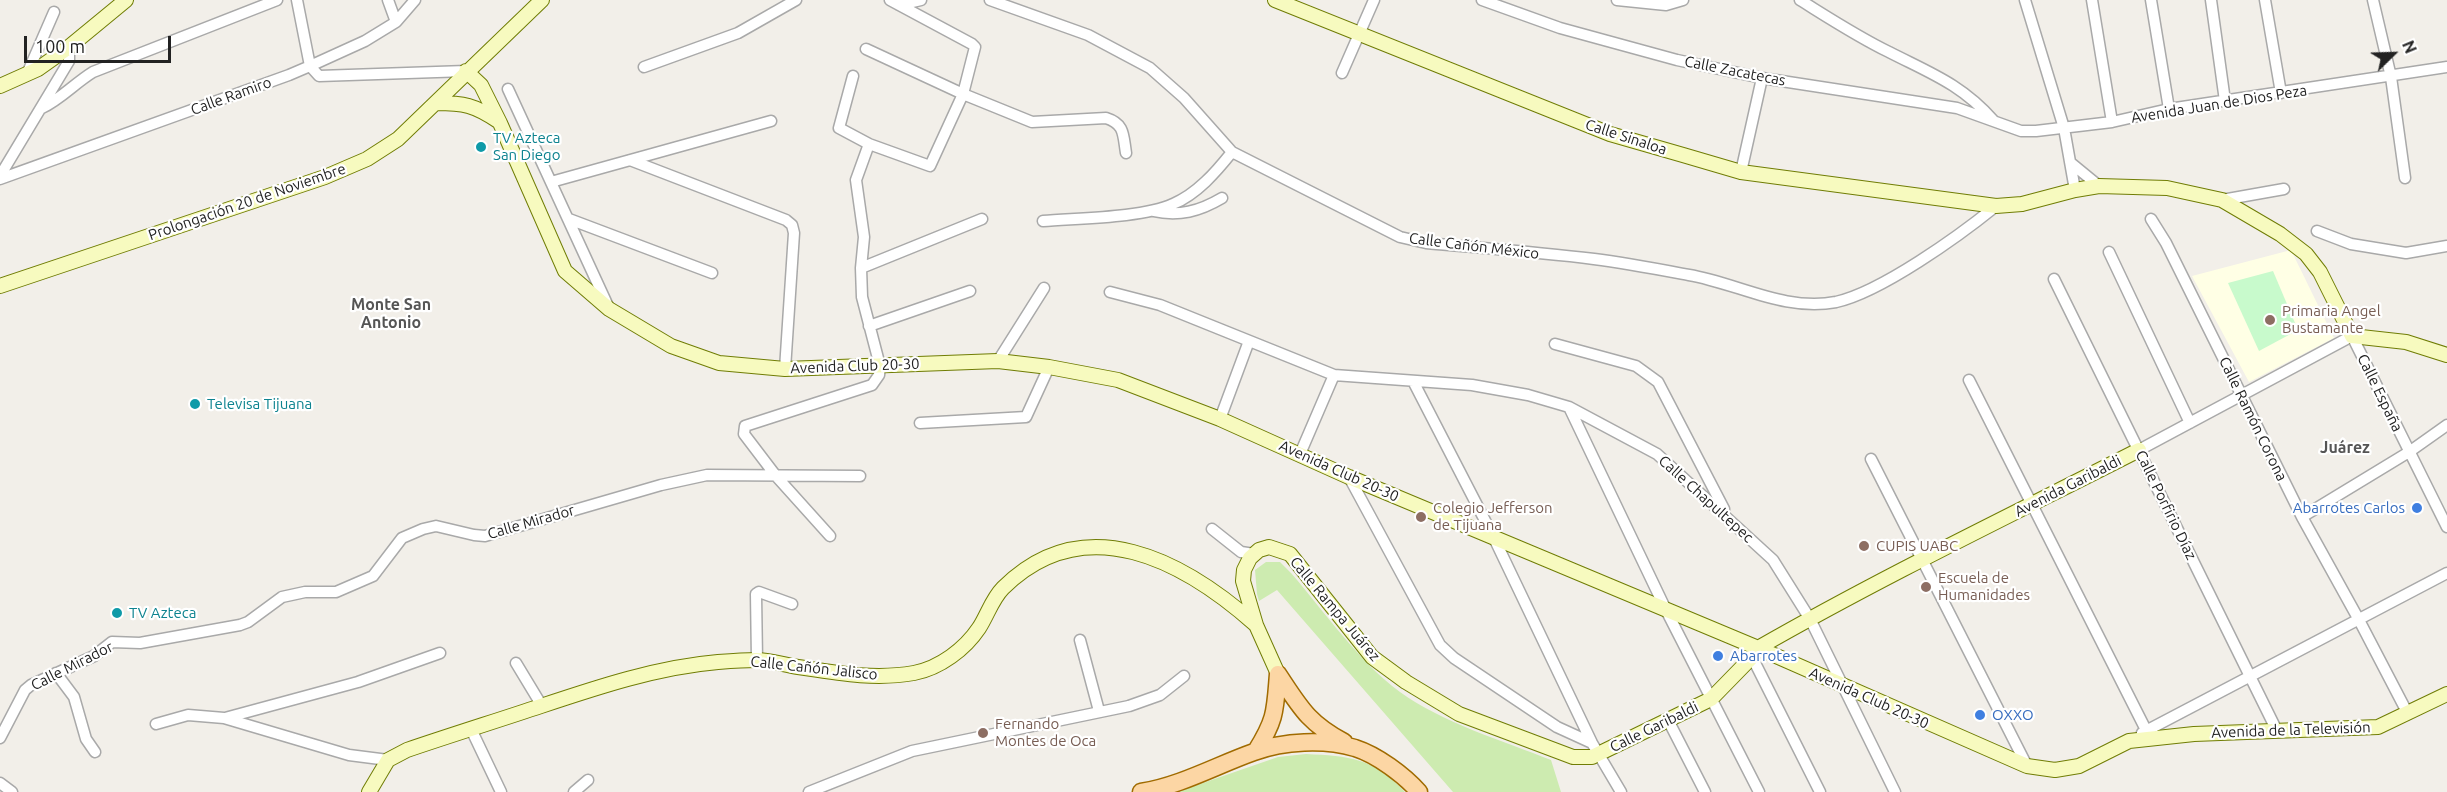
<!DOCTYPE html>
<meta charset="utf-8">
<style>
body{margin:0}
#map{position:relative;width:2447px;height:792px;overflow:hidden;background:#f2efe9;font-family:Ubuntu,sans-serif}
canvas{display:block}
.north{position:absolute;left:2363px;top:24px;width:60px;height:60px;-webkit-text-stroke:4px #fff;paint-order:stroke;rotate:67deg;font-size:16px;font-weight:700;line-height:24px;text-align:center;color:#222}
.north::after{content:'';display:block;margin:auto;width:21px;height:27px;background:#222;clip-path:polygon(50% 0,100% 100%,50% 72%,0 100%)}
.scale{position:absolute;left:24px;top:36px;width:147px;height:27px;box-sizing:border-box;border:3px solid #222;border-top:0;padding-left:8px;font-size:18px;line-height:21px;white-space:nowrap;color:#222;-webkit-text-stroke:4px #fff;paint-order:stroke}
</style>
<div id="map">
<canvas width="2447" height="792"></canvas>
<div class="north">N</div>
<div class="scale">100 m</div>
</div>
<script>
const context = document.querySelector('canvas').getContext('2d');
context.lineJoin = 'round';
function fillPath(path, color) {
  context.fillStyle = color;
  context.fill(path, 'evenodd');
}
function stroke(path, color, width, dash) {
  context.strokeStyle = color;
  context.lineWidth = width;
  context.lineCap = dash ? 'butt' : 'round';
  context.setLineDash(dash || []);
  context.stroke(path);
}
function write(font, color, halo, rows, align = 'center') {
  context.font = font + ' Ubuntu,sans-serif';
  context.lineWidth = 4.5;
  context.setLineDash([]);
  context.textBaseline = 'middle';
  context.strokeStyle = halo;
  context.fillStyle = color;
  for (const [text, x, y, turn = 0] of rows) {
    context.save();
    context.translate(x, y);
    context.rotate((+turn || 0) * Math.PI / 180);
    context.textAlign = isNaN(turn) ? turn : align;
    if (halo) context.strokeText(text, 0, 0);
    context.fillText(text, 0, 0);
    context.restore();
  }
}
const education = new Path2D(`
 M2291,250L2334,338L2249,382L2192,276Z`);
const grass = new Path2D(`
 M1266,562H1280L1291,573C1323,610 1360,663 1400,692C1441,722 1503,741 1551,760L1561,792H1453L1277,590L1259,601L1257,594L1255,570Z
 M1306,754C1349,756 1374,758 1405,792H1177L1278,757Z`);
const park = new Path2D(`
 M2273,271L2298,330L2259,351L2228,283Z`);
const street = new Path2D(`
 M297,0L310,66L365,41L396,22
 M388,0L396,22L415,0
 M990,0L1088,35L1150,68L1184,98L1232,152L1400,237L1426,243C1482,248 1538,252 1594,259C1626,263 1657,269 1689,275C1737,283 1785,312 1836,302C1881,292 1959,236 1996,206
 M1482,0L1560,28L1677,60L1762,78L1957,108L2021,131H2036L2112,122L2169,109L2447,67
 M1617,0L1666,5L1683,0
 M1800,0C1829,18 1858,37 1889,52C1930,73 1961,84 1993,120
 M2025,0L2064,128L2075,190
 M2092,0L2112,122
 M2151,0L2169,109
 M2211,0L2225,101
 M2265,0L2281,93
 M2373,0L2391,77L2405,178
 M899,5L921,0
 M866,49L963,94L1032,122L1106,118C1125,124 1123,135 1126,153
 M644,67L738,33L796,0
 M1342,73L1374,0
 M27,74L54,12
 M853,76L839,128L869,144L930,166L963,94L975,47L972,44L890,0
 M508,89L608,306
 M42,108C61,99 75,83 93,72L277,0
 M630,160L786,220L792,225L794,233L785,369
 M2071,163L2099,186
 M1741,172L1762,78
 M0,176L69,61V47
 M0,179L289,75L310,66L319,76L466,71
 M551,182L771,121
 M2222,200L2284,189
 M1153,211C1179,217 1200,211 1222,198
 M569,219L712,273
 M2151,219L2166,243L2302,517L2359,620L2408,714
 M1043,221C1078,218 1142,218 1173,204C1197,194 1216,172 1232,152
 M2317,231L2351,244L2406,253L2447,246
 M2109,252L2190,423
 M861,268L982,219
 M2054,279L2277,731
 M1110,292L1160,305L1334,375L1472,385L1528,395L1569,407L1657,454L1773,560L1810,619L1895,792
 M869,326L970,291
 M1555,344L1636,366L1658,382L1724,509
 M998,361L1044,288
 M1969,380L2146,730
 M1413,381L1494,538L1592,743L1621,792
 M1569,407L1666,610L1759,792
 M1220,419L1249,341
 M920,423L1026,417L1049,367
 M2139,450L2352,336L2447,527
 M1300,454L1334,375
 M1871,459L2027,766
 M1349,477L1440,645L1454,658L1557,727L1592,743
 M2302,517L2409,452L2447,425
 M1212,529L1241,552L1254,554
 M830,536L776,476L744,434L745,426L872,385L879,375L880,366L862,297L861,268L864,237L856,180L869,144
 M1080,640L1099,711
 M1752,657L1820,792
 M757,660L756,594L759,592L792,604
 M516,663L542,706
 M56,673L74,697L86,739L95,752
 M225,718L358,682L440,653
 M1668,720L1705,792
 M156,724L188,715L224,718L349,755L388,760
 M471,729L501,792
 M2142,733L2447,573
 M0,738L25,690L31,685L94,656L112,642L140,643L240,625L248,622L282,597L305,592H336L373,576L402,538L423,529L436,526L474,535L485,536L661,485L707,475L860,476
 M0,783L12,792
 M574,792L588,780
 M809,792L912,751L1129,706L1160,695L1184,676`);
const secondary = new Path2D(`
 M1275,0L1610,134L1683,155L1741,172L1996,206L2022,204L2075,190L2099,186L2167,188L2222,200L2280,234L2306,254L2320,272L2352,336L2406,342L2447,355
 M466,71L481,85L500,123L565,271L609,309L671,346L719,363L785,369L998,361L1049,367L1118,380L1220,419L1349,477L1758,648L2027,766L2055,770L2079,766L2129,741L2194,734L2378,727L2447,694
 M0,86L38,69L69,47L126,0
 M436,103C464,103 474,105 498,121
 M0,286L325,177L367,159L398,139L542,0
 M1278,674L1256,625L1243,581L1244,570L1250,558L1259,550L1269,547L1290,554L1372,657L1406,682L1459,714L1573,757H1592L1711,699L1752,657L1758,648C1882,577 2011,515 2139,450
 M369,792L388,760L407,750C451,735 496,721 541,706C598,687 658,667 718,662C731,661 744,660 756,660C770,660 784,665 798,667C837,673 875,680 914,673C940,668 965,649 979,628C987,616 992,599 1003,588C1085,507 1184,561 1256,625`);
const primary = new Path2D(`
 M1278,674C1300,707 1308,723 1344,742
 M1256,751C1276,719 1275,711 1278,674
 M1141,792C1180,786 1217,765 1254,752C1284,741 1324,739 1355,748C1377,755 1404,775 1419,792`);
const markers = [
 [481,147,6,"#0f9aa8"],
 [2270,320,6,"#8d6e63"],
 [195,404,6,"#0f9aa8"],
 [2417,508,6,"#3f7fe0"],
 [1421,517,6,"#8d6e63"],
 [1864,546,6,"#8d6e63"],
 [1926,587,6,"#8d6e63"],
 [117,613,6,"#0f9aa8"],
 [1718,656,6,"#3f7fe0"],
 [1980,715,6,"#3f7fe0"],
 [983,733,6,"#8d6e63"]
];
const streetNames = [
 ["Calle Zacatecas",1735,71,11],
 ["Calle Ramiro",231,96,-20],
 ["Avenida Juan de Dios Peza",2219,104,-9],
 ["Calle Sinaloa",1626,137,18],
 ["Prolongación 20 de Noviembre",247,202,-19],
 ["Calle Cañón México",1474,246,7],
 ["Avenida Club 20-30",855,366,-2],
 ["Calle España",2380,393,64],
 ["Calle Ramón Corona",2253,419,64],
 ["Avenida Club 20-30",1339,471,24],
 ["Avenida Garibaldi",2068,486,-27],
 ["Calle Chapultepec",1706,499,42],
 ["Calle Porfirio Díaz",2166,505,64],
 ["Calle Mirador",531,522,-16],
 ["Calle Rampa Juárez",1335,609,50],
 ["Calle Mirador",72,666,-27],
 ["Calle Cañón Jalisco",814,668,6],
 ["Avenida Club 20-30",1869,698,24],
 ["Calle Garibaldi",1654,727,-26],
 ["Avenida de la Televisión",2291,730,-2]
];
const cultureNames = [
 ["TV Azteca",493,138],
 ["San Diego",493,155],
 ["Televisa Tijuana",207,404],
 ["TV Azteca",129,613]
];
const educationNames = [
 ["Primaria Angel",2282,311],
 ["Bustamante",2282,328],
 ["Colegio Jefferson",1433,508],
 ["de Tijuana",1433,525],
 ["CUPIS UABC",1876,546],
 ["Escuela de",1938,578],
 ["Humanidades",1938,595],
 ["Fernando",995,724],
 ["Montes de Oca",995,741]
];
const shopNames = [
 ["Abarrotes Carlos",2405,508,"right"],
 ["Abarrotes",1730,656],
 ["OXXO",1992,715]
];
const neighbourhoodNames = [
 ["Monte San",391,305],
 ["Antonio",391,323],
 ["Juárez",2345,448]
];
fillPath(education, '#ffffe5');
fillPath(grass, '#cdebb0');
fillPath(park, '#c8facc');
stroke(street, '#a9a9a9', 13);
stroke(secondary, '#707d05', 16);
stroke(primary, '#a06b00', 19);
stroke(street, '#fff', 10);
stroke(secondary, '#f7fabf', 14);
stroke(primary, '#fcd6a4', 16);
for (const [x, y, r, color] of markers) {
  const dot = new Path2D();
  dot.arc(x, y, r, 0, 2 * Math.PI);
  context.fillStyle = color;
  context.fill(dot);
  stroke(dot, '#fff', 2);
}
write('15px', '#222', '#fff', streetNames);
write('15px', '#0d838f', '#fff', cultureNames, 'left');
write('15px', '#785e54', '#fff', educationNames, 'left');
write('15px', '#366cbe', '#fff', shopNames, 'left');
write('bold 16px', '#555', '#fff', neighbourhoodNames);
</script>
